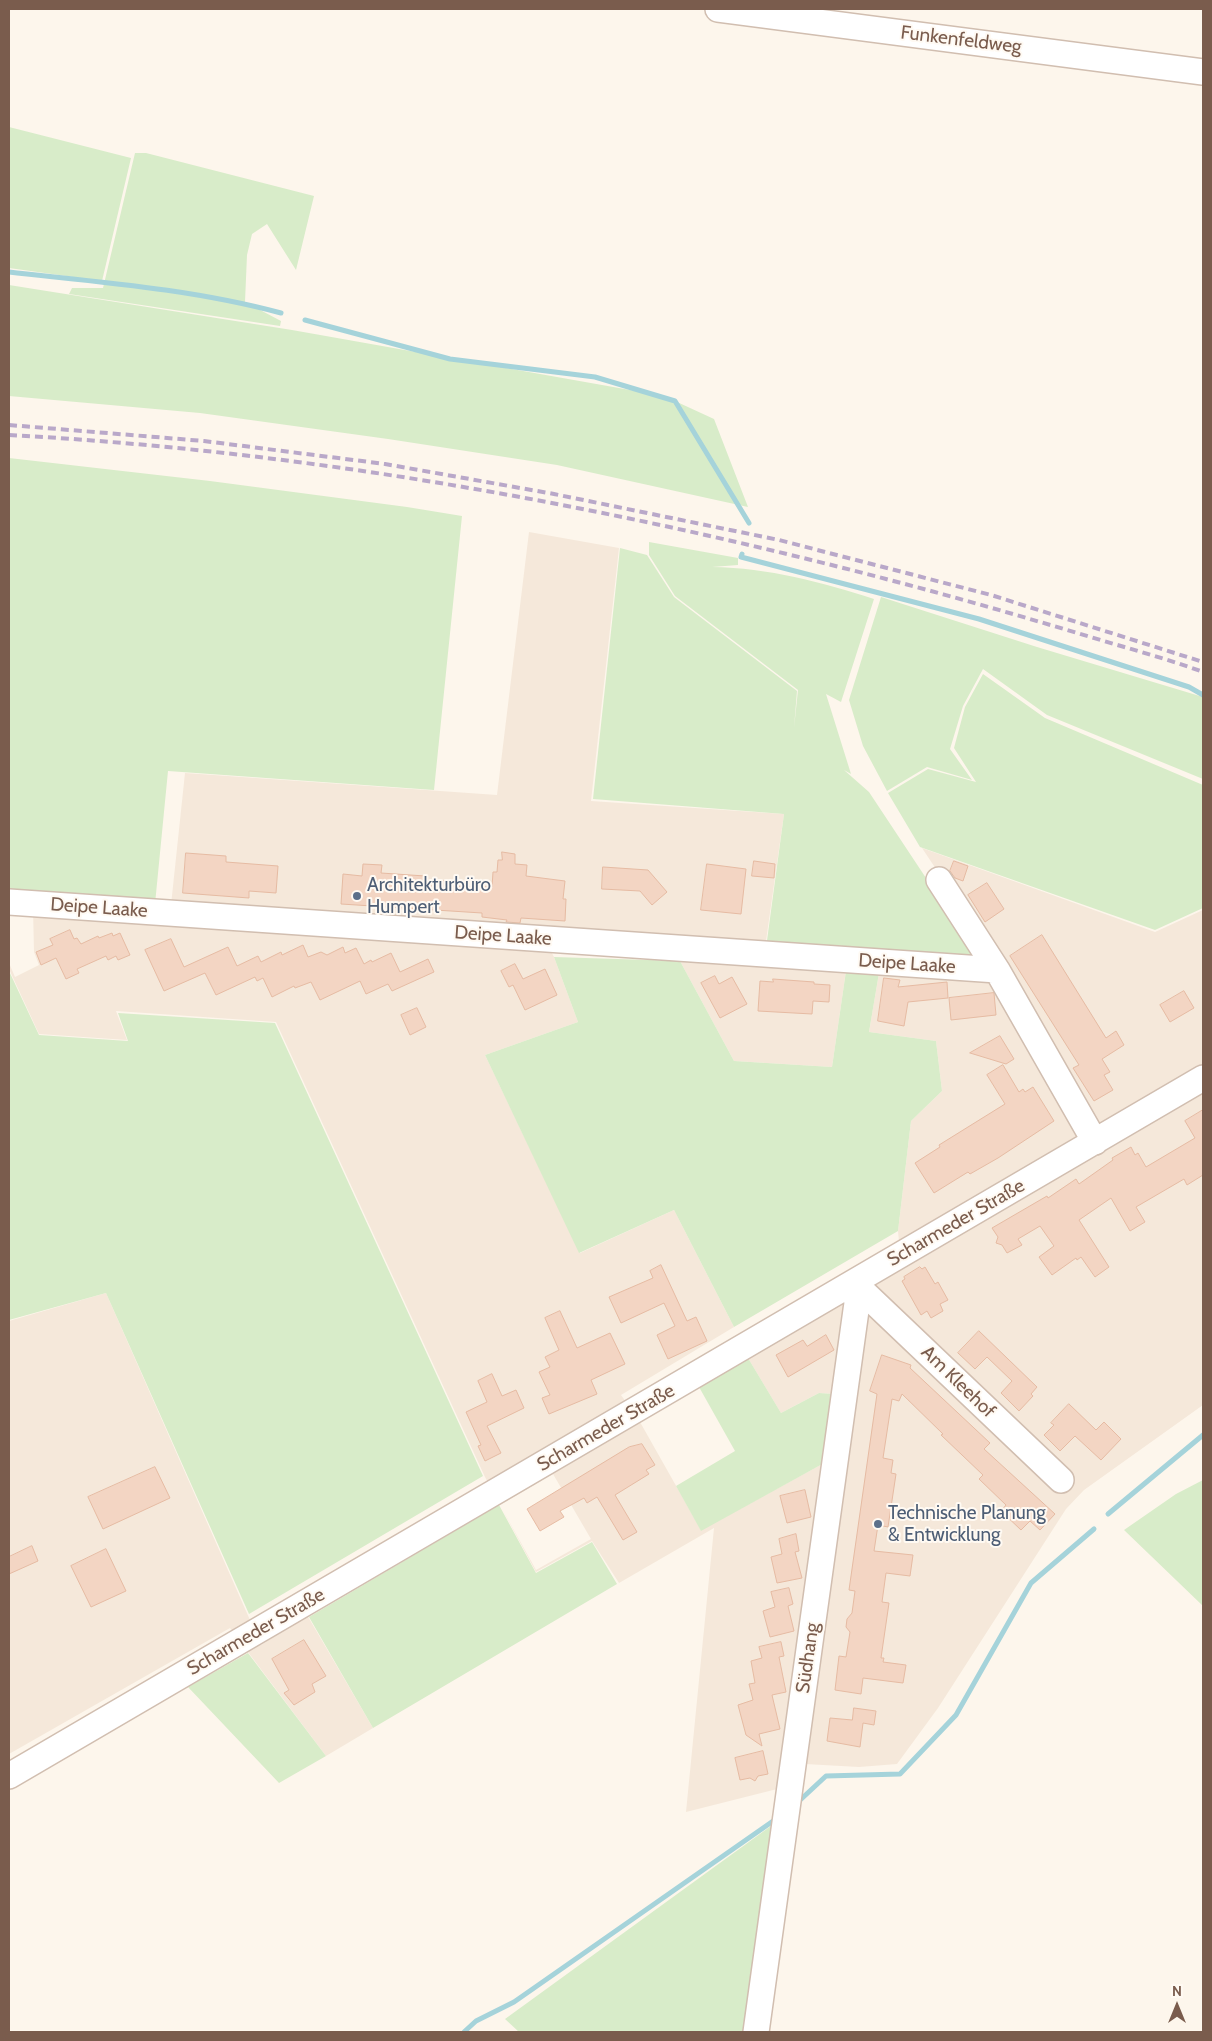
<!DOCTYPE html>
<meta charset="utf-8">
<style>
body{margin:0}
#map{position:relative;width:1212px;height:2041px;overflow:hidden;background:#fdf6ec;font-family:Cabin,sans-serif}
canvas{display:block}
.frame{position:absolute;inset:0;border:10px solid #7a5c4d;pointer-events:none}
.north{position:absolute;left:1152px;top:1981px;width:50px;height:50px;-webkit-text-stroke:4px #fffaf3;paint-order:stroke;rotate:0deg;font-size:14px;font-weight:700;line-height:20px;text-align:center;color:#7a5c4d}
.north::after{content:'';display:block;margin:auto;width:18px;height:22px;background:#7a5c4d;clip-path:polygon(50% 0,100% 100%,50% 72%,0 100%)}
</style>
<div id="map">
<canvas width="1212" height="2041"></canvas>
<div class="frame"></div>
<div class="north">N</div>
</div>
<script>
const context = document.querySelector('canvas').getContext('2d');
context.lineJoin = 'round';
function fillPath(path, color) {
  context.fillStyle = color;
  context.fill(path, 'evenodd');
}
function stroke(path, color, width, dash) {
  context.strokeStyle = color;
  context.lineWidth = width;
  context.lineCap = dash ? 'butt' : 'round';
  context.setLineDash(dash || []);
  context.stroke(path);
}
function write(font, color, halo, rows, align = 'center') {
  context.font = font + ' Cabin,sans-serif';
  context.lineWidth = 4;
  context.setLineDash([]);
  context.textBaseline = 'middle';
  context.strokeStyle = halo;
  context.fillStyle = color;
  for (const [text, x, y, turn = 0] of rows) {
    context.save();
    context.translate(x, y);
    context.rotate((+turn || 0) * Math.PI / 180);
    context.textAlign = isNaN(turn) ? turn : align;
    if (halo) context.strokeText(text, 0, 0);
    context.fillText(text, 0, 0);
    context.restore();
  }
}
const residential = new Path2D(`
 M529,532L619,548L591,801L784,814L765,948L542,934L554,957L578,1022L485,1055L580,1253L674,1210L734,1327L621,1395L640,1422L701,1530L826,1462L834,1394L819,1393L781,1413L748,1358L901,1264L898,1231L911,1121L942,1091L936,1041L869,1032L879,973L846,971L832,1067L734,1061L680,961L1006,974L922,848L1155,932L1203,910V1405L1084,1490L1066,1509L938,1708L897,1764L859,1767L787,1763L785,1787L686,1812L714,1528L619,1583L592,1541L536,1572L485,1477L276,1022L116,1011L127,1040L39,1034L9,969V963L15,977L39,965L34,952L33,908L171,905L185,773L497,795ZM553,1474L591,1539L536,1570L500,1505Z
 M106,1293L261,1645L307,1615L373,1728L326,1756L230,1628L9,1754V1321Z`);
const green = new Path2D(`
 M9,127L131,158L102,281L9,268Z
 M135,153H146L314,196L296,270L267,224L252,234L247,255L245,302L281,321L280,326L69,294L72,288H103Z
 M9,285L292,330L664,396L714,419L748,507L557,465L388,439L200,413L9,396Z
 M9,458L210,481L407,507L462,516L434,790L168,771L155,904L9,893Z
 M649,542L738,558V565L712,567C769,568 821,582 874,599L841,702L826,694L851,774L844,770L869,792L981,961L766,948L784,814L593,799L620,548L647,555L674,597L797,691L794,728L798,690L675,596L649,555Z
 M881,597L1037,647L1203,697V779L1047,715L983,669L963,706L950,749L972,780L927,767L887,791L863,746L849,700Z
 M983,674L1045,718L1203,785V908L1155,930L920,847L888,793L928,769L976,782L954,748L965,707Z
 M554,957L680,961L734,1061L832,1067L846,971L879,973L869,1032L936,1041L942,1091L911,1121L898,1231L734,1327L674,1210L579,1253L485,1055L578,1022Z
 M9,971L39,1035L128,1041L118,1013L275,1023L483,1476L249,1614L106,1293L9,1320Z
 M748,1358L781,1413L819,1393L834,1394L826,1462L701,1531L676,1486L735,1451L699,1387Z
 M1203,1480V1606L1124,1530L1176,1494Z
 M499,1505L536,1573L592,1542L617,1584L373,1728L309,1617Z
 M248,1653L326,1756L279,1783L188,1687Z
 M775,1823L744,2032H519L505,2019Z`);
const stream = new Path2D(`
 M9,272C99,282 192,289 281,313
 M305,320L450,359L595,377L675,401L749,523
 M742,554L741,557L979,619L1189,687L1203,695
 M1108,1514L1203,1435
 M798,1802L826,1776L900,1774L956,1715L1031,1583L1094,1529
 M464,2032L476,2021L514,2002L776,1819`);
const building = new Path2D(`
 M502,852L515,854V864L527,865L526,876L565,881L563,899H566L565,921L521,918L520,923L506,922L507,920L482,917V913L341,904L343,874L362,876L363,864L382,865L381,873L425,876V880L452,881V886L492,887L493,872H497L498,860H502Z
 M186,853L226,856V862L278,866L276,893L249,891V898L183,893Z
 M754,861L775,864L774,878L752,876Z
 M954,861L968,866L963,881L955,878L950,871Z
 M707,864L746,869L741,914L701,910Z
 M603,867L648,870L667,892L652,905L640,891L602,889Z
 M987,883L1004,909L985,922L968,895Z
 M70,930L74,939L77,938L81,944L98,936L99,938L112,933L113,936L120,933L130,955L118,960L116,956L108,960L106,956L77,969L79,973L66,979L56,958L41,965L36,952L53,945L50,939Z
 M1042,935L1106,1038L1116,1031L1124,1045L1102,1059L1110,1072L1104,1075L1113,1090L1094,1101L1073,1068L1079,1065L1010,956Z
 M171,939L184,967L228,947L237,966L258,956L261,962L281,952L282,955L303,945L308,957L321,952L327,955L343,947L345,953L356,948L364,964L371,960L372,962L391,953L400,972L428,959L434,972L392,991L388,984L366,994L360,981L320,1000L311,982L295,988L294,986L272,997L263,978L257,981L255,977L216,995L205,973L164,991L145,950Z
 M515,964L523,979L545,969L557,995L525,1010L513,985L509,987L501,971Z
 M715,976L719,984L732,977L747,1004L720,1018L701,983Z
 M884,978L900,980L898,987L947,982L948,998L908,1002L904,1026L878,1021Z
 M773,979L814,982V984L830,985L829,1002L813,1001L812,1014L758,1011L760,981L773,982Z
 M1184,991L1194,1008L1170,1022L1160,1005Z
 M994,993L996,1015L951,1020L949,998Z
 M417,1008L426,1027L410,1035L401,1015Z
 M1000,1036L1014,1059L1006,1064L970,1053Z
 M1003,1065L1019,1092L1023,1089L1025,1092L1033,1087L1054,1121L998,1158L970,1174L968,1172L934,1193L915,1163L940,1147L939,1145L1005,1104L987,1075Z
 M1203,1110V1175L1187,1185L1184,1179L1136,1207L1145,1222L1130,1231L1111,1198L1079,1220L1109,1267L1095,1277L1081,1257L1077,1260L1076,1258L1052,1275L1039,1257L1054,1246L1040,1226L1018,1239L1022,1245L1007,1253L1002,1245L996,1243L998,1237L992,1228L1047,1196L1048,1198L1076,1179L1079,1184L1113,1160L1112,1158L1131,1147L1135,1155L1138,1153L1146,1167L1195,1138L1185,1121Z
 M661,1265L687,1321L696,1317L707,1341L668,1359L657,1335L675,1326L664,1303L621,1323L609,1297L653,1278L650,1271Z
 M920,1267L922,1269L925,1267L935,1284L938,1282L948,1300L940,1304L943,1311L931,1318L927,1311L921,1315L902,1281L905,1279L904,1277Z
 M560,1311L577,1348L610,1333L625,1364L591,1380L597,1394L549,1414L542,1398L550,1395L539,1372L550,1367L545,1357L559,1350L545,1318Z
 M979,1331L1037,1387L1031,1394L1033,1396L1019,1411L1001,1393L1012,1381L987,1357L975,1369L958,1353Z
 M826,1335L834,1350L788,1377L776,1355L803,1340L807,1346Z
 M882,1355L911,1365L910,1368L990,1443L984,1449L1055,1514L1040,1530L1030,1521L1021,1530L1001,1511L1006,1505L979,1479L983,1475L941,1435L943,1434L902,1394L899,1401L892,1399L883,1458L893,1460L891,1473L896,1474L888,1527L878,1525L874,1551L913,1555L910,1576L886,1573L882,1602L889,1603L881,1658H884L883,1662L906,1665L903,1683L863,1678L861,1694L835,1690L839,1656L846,1657L850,1632L846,1627L847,1619L852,1613L855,1591L849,1590L877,1394L870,1391Z
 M492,1374L502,1396L516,1390L524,1408L487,1426L501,1453L485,1461L478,1446L481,1445L466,1412L487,1402L478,1381Z
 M1069,1404L1096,1430L1104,1422L1121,1439L1101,1460L1075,1436L1060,1451L1044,1435L1054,1425L1051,1423Z
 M642,1444L655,1465L646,1470L649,1474L615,1495L637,1532L623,1540L597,1497L587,1503L584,1498L560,1511L564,1517L540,1531L527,1509L629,1447Z
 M155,1467L170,1498L103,1529L88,1497Z
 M805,1490L811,1517L787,1523L780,1496Z
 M796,1534L799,1551L795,1552L802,1578L777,1583L771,1557L782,1554L779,1539Z
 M32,1546L38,1561L9,1574V1557Z
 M106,1549L126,1591L91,1607L71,1566Z
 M789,1588L793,1604L788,1606L794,1631L770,1637L763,1611L775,1607L771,1592Z
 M304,1640L326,1676L312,1684L315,1692L294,1705L284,1693L289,1690L272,1659Z
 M781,1642L784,1656L779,1657L786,1692L772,1695L780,1729L759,1734L762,1746L746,1735L738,1705L753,1700L749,1684L755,1683L751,1661L762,1658L759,1647Z
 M854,1708L876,1711L874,1725L863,1723L860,1747L827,1741L830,1718L852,1720Z
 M763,1751L768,1774L758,1776L755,1781L750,1778L740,1780L735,1758Z`);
const minor = new Path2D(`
 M718,9L1203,72
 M939,880L997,970L1095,1142
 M9,902L997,970
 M854,1283L1061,1480
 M9,1776L1203,1078
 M756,2032L857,1303L854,1283`);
const rail = new Path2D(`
 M9,425L204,441L385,464L554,494L779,540L991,595L1203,662
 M9,435C304,451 600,504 886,579C959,598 1031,619 1104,641C1137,651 1171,660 1203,672`);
const markers = [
 [357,896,5,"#5c6f8a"],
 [878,1524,5,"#5c6f8a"]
];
const streetNames = [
 ["Funkenfeldweg",961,40,7],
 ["Deipe Laake",99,908,4],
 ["Deipe Laake",503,936,4],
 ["Deipe Laake",907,964,4],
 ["Scharmeder Straße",956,1223,-30],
 ["Am Kleehof",958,1382,44],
 ["Scharmeder Straße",606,1428,-30],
 ["Scharmeder Straße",256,1632,-30],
 ["Südhang",808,1658,-82]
];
const serviceNames = [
 ["Architekturbüro",367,885],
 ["Humpert",367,907],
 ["Technische Planung",888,1513],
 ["& Entwicklung",888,1535]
];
fillPath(residential, '#f5e8da');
fillPath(green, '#d8ecc9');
stroke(stream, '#a5d3da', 5);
fillPath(building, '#f3d5c3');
stroke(building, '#e6bba3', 1);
stroke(minor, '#d1beb0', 28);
stroke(minor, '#fff', 25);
stroke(rail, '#b9a8c9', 4, [8, 5]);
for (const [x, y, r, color] of markers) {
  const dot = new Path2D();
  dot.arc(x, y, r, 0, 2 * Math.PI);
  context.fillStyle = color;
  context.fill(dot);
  stroke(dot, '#fffaf3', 2);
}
write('19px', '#7a5c4d', '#fffaf3', streetNames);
write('19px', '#4e5e75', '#fffaf3', serviceNames, 'left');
</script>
